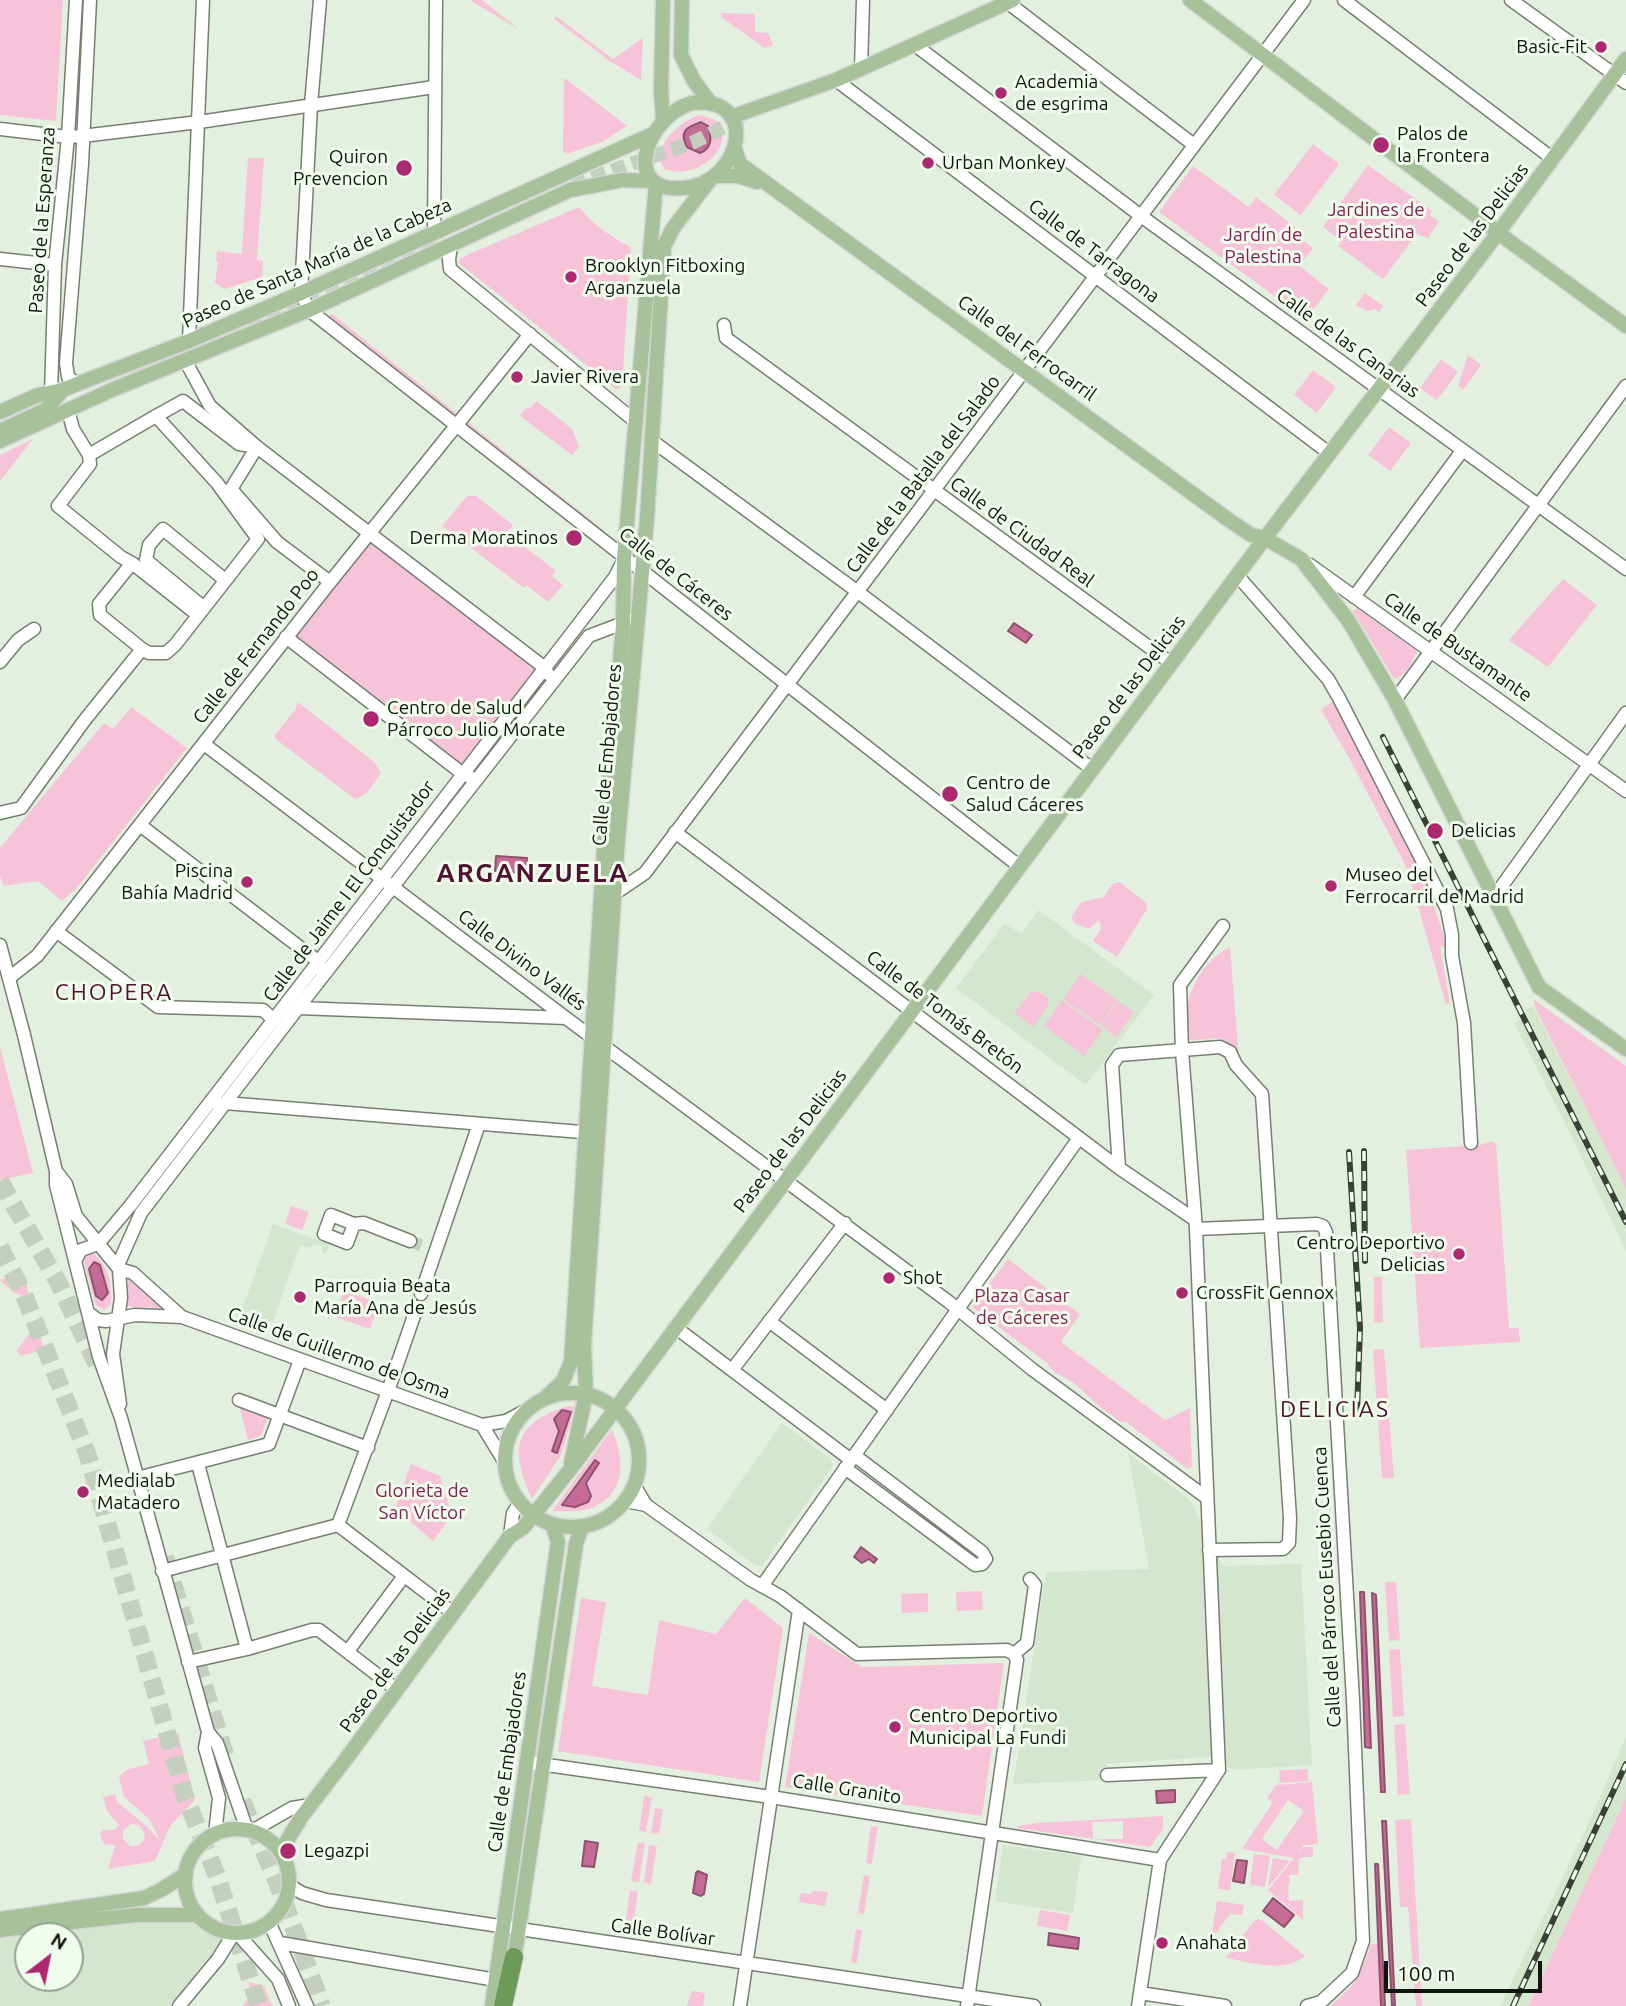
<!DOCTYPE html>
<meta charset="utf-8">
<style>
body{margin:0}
#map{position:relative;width:1626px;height:2006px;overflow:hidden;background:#e4f0df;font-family:Ubuntu,sans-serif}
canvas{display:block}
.north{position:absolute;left:14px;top:1922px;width:70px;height:70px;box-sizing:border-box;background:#f1fdec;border:2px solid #97a093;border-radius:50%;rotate:32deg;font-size:19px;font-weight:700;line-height:28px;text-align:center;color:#10140e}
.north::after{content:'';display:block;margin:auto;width:24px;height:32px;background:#ac2871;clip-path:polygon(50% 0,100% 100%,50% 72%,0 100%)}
.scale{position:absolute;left:1384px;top:1961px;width:158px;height:32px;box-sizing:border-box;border:4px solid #10140e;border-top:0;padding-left:9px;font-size:21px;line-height:24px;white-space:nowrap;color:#10140e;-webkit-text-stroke:5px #f1fdec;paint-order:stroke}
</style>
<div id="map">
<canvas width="1626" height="2006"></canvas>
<div class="north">N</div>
<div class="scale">100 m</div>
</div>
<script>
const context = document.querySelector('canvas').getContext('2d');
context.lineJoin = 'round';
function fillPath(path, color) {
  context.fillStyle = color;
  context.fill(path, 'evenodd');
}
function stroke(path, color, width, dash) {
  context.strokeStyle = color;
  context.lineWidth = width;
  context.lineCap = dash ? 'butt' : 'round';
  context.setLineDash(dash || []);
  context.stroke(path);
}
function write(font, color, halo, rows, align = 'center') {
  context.font = font + ' Ubuntu,sans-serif';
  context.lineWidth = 6;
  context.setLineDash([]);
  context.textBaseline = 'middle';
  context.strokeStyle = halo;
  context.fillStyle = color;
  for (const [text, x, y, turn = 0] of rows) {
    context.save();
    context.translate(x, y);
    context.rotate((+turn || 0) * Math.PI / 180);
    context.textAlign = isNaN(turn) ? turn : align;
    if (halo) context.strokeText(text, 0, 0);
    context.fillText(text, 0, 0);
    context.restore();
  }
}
const built = new Path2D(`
 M1039,910L1154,995L1086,1085L956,988L1004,924L1022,933Z
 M1533,1006L1626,1189V1251L1569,1131L1514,1023L1522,1020L1527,1009Z
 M273,1224L329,1244L326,1254H323L322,1247L319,1245H313L310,1248L300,1245L273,1322H269L241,1312Z
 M782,1423L831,1459L833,1466L762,1566H756L707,1529Z
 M1128,1453L1191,1501L1223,1566L1301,1564L1312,1765L1234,1770L1208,1757L1106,1764L1108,1780L1013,1784L1046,1572L1149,1569Z
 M1626,1736V1798L1528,2006H1500L1591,1818Z
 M1003,1845L1081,1856L1073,1913L995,1901Z
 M198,1915L213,1927L234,1933L179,2006H0V1930ZM28,1936H70V1978H28Z`);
const green = new Path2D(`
 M0,0H63L56,121L0,115Z
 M470,0H482L516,27V28Z
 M721,13L755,14V32L768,33L773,45L765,48L722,18Z
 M556,16L613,59L643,38L641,80L611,62L554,19Z
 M564,79H566L627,126L602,142L566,154L563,150Z
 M699,115L714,119C742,147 693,182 665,169C648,148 681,121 699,115Z
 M1313,144L1339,164L1301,215L1274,195Z
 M248,158H264L257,260L263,261L262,277L225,289L215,283L218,262L216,261L217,251L242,254Z
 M1368,165L1432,211L1430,215L1439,222L1428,238L1417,234L1383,279L1338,246L1341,241L1323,227Z
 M1193,166L1249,207L1256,197L1299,230L1296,235L1313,248L1299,266L1329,289L1306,319L1159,212Z
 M579,207C593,224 611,238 631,247L622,387L616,389L459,263L460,258Z
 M1365,293L1383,306L1379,312L1375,309L1368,311L1356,305Z
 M332,314L602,529L607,552L316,321Z
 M1468,355L1481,365L1463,390L1458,386Z
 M1441,359L1458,372L1437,400L1420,388Z
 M1313,370L1336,387L1317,413L1294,395Z
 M537,401L572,429L579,447L572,455L520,416L527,407L530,408Z
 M1389,427L1411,443L1390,471L1368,455Z
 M33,439L0,481V455Z
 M467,496H476L513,525L507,533L556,571L552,576L563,585L548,602L526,585L524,588L442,526Z
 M369,534L545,668L463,774L286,637Z
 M1563,579L1597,605L1548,667L1509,640Z
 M1357,608L1417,651L1409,668L1397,679L1393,677L1353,611Z
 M1333,701L1426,882L1447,945L1440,947L1450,1004H1446L1407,868L1348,756L1321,710Z
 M298,702L374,762L381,773L367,793L355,799L278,741L274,736L295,710Z
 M131,707L187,748L76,889L62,901L38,881L4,886L0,876V848L104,723L113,729Z
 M1120,882L1146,903L1147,909L1117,957L1093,941L1101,929L1099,920L1089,929L1076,924L1071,918L1081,902L1104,897L1112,884Z
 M1230,947L1239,1059L1220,1038L1184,1041C1182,1004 1195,965 1230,947Z
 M1081,974L1117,1000L1100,1025L1063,999Z
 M1031,992H1039L1049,998L1048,1006L1033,1027L1014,1013Z
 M1533,999L1626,1066V1189L1536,1009Z
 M1062,1000L1103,1030L1084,1056L1044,1026Z
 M1118,1001L1134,1012L1116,1037L1101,1025Z
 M0,1047L33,1173L0,1180Z
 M1492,1141L1496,1144L1509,1328H1519L1520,1342L1420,1348L1406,1150L1480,1145Z
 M291,1206L309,1212L302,1230L285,1224Z
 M87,1254H94C109,1267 112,1285 111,1304L104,1310L96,1305L84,1262Z
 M1008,1259L1080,1314L1061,1342L1165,1420L1190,1408L1192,1467L1188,1469L1126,1422H1121L1101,1408L1074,1383L1054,1372L1047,1363L972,1307Z
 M24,1273L29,1297L14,1293L0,1280Z
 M1374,1277H1382L1383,1322L1374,1323Z
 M128,1279L163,1306L162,1308L132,1307L127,1305Z
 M344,1291L379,1303L370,1329L335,1317Z
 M36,1325L38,1326L44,1350L20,1356L17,1350Z
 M1384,1349L1394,1478H1382L1373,1350Z
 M569,1406L575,1407L561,1455L532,1499C510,1450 512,1423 569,1406Z
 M245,1407L268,1416L261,1436L248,1440L240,1409Z
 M612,1429C623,1456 628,1490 596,1506C583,1513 566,1511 552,1511Z
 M411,1464L440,1476L452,1515L433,1541L395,1509Z
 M1385,1582H1396L1400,1640L1389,1641Z
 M982,1591L983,1610L957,1611L956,1592Z
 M928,1593V1612L902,1613L901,1594Z
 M581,1598L606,1602L592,1686L648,1695L659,1620L716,1634L745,1598L783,1628L759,1782L558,1751Z
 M809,1633L862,1667L1004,1663L982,1816L785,1787Z
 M1400,1649L1404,1716L1393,1717L1389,1650Z
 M1405,1724L1410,1794L1398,1795L1394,1725Z
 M178,1733L195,1800L170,1826L155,1861L108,1869L115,1847L112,1844L105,1845L102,1841L100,1833L103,1830H115L119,1825L107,1811L103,1797L115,1794L117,1802L144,1824L160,1840L149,1819L124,1797L119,1777L126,1770L149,1764L143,1741ZM131,1824L139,1825L145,1834C144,1843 139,1847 130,1846L123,1838V1831Z
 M1308,1769V1781L1280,1783L1279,1770Z
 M1312,1782L1318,1844L1304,1845L1298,1853L1304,1847H1313V1857H1303L1299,1859L1298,1875H1289L1290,1883L1288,1885L1289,1901L1303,1900V1920L1268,1890L1294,1858L1242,1849L1273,1802L1267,1798L1276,1785ZM1288,1800L1304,1811L1277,1850L1262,1839Z
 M644,1796L652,1797L646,1832L639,1831Z
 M1626,1798V2006H1528Z
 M655,1808L663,1809L659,1834L651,1833Z
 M1163,1816V1829L1150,1847L1017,1828L1018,1826L1037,1823ZM1123,1821V1839H1093L1092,1822Z
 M1411,1819L1422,2006H1416L1408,1907H1400L1395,1820Z
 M871,1826L878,1827L872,1864L866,1863Z
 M638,1842L645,1843L639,1882L631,1881Z
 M649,1845L657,1846L651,1884L644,1883Z
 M1227,1852L1235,1853L1230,1890L1218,1889L1222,1859H1226Z
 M1254,1854L1270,1856L1265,1887L1250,1885Z
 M1273,1858L1290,1861L1268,1887Z
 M864,1875L870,1876L864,1914L858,1913Z
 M630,1890L638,1891L632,1932L624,1931Z
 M812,1891L828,1892L825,1906L799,1902L801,1893L811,1894Z
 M1217,1901L1244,1905L1242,1915L1230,1914L1213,1937L1212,1947L1210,1946Z
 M1040,1910L1070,1915L1067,1931L1037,1926Z
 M1258,1919L1263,1921L1305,1956C1283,1974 1252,1962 1226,1958L1254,1921Z
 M856,1929L862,1930L857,1963L851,1962Z
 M1371,1944H1382L1384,2006H1330C1358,1983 1359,1977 1371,1944Z
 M249,1982L264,1986L272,2006H242L250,1997Z
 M692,1991L705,1993L703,2006H687Z`);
const water = new Path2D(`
 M701,122L708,126C712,137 712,149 700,153L687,147C677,128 692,126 701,122Z
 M1014,623L1032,635L1026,643L1008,631Z
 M496,856L527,858L526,873L495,871Z
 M94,1262L100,1265L108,1293L102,1300L96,1296L89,1269Z
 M562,1410L571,1412L557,1453L552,1451L559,1431L554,1419Z
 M595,1460L599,1463L586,1483L591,1496L588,1502L575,1507L562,1505Z
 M861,1547L877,1559L874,1563L869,1559L862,1563L854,1557Z
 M1360,1592H1364L1371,1748L1365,1747Z
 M1372,1593L1376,1595L1385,1792H1381Z
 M1175,1790V1802L1157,1803L1156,1791Z
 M1382,1821H1386L1395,2006H1392Z
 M585,1841L598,1843L594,1867L582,1866Z
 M1237,1860L1247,1861L1244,1883L1233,1881Z
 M1375,1864H1378L1385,2006H1381Z
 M698,1871L707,1875L704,1894L701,1896L693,1893L696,1873Z
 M1273,1898L1294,1915L1284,1927L1263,1911Z
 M1049,1933L1079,1938L1078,1949L1048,1945Z`);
const minorTunnel = new Path2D(`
 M410,1241L423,1246`);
const majorTunnel = new Path2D(`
 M573,186L605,173L694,142L742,118
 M131,371L206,343L439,243
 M33,407L59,397`);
const highwayTunnel = new Path2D(`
 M0,1181L58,1282L99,1369
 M0,1247L24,1295L88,1456L185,1796L217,1876L259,2006
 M165,1557L226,1758
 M242,1801L277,1882L322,2006`);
const minor = new Path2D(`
 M320,0L311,105L301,293L309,310L1019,866
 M1344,0L1553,159
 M1511,0L1626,83
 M1007,2L1194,145
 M915,45L1141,216L1626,569
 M861,69L863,0
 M836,80L1329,453
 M0,129L68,137L82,136L199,122L434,87
 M434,232L436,0
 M451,246L449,259L450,269L636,422
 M0,259L55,265
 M724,325L726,338L1171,663
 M189,341L203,0
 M186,362L210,406L257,447L545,668L548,674
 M77,384L68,377L66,363L82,164L90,0
 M51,392L55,265L68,137L76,0
 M68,410L73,429L89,455L90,464L58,506L121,557L132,563L99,604L100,615L142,649L149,653H166L175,645L258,539L217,483L156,416L89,455
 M156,416L183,401L239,444L257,447L231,489L277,542L330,582
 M651,440L858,592L1092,769
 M132,563L198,615
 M1310,565L1626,791
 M1237,575L1328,679L1339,698L1447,909L1452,935V956L1464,1023L1471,1143
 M1354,597L1462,451
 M203,607L146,560L149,545L163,529L225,580
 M286,637L463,774L470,777
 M0,662L18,640L34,629
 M1395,700L1626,386
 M204,744L566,1018L949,1302L1033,1370L1207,1498
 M0,813L21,808L84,721L142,649
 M140,825L319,962L320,969
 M675,832L1119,1168L1194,1219
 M614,894L645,873L1304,0
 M1494,897L1626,713
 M56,931L158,1007L263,1010L274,1020
 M0,945L24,1035L56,1171V1185L99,1357L121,1418L208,1732L205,1748L219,1798L215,1834
 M9,978L37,956L327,586L530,334
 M298,1008L566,1018
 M218,1105L225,1103L594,1133
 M1119,1168L1112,1065L1119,1055L1220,1047L1230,1052L1236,1065L1262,1094L1290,1518L1289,1543L1283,1549L1209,1550
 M56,1171L66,1184L76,1216L119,1269L121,1298L113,1354L120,1404
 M354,1224L347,1243L324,1234L331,1215L354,1224L364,1223L410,1241
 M1196,1229L1317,1224L1323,1226L1326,1232L1353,1700L1363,1941L1352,1973L1321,2002L1307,2006
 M98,1244L130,1206L615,577L624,559
 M75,1261L81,1250L98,1244
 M118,1265L141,1213L298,1008L589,636L631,620
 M119,1269L133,1273L182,1317
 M421,1294L479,1124
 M90,1314L98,1320L106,1321L135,1315L182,1317L482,1425L506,1421L523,1412
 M769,1321L887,1410
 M675,1327L851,1460
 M732,1370L845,1223
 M239,1400L368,1448
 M482,1425L504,1461
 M198,1464L247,1649
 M845,1468L975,1565L982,1564L986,1559L982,1552L854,1455
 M137,1478L269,1444L300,1360
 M634,1485L646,1505
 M625,1501L646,1505L751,1580L780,1596L857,1654L1007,1650L1014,1654
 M338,1525L388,1391L417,1307
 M338,1525L453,1613
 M510,1536L513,1513L520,1503
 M162,1571L338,1525
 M762,1586L1079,1138
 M348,1651L404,1576
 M1014,1654L1027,1643L1035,1585L1030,1579
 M188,1662L247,1649L312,1630H319L397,1690
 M208,1732L217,1743L247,1830
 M526,1762L771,1797L1160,1860
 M1219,1770L1196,1229L1182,1051L1180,985L1223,926
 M1107,1775L1219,1770
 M252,1831L292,1808L310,1805
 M289,1885L302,1893L326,1900L1034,2006
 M269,1922L307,2006
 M237,1933L278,1979L289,2006
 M280,1943L496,1980
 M1140,1993L1225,2006
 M179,2006L218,1959L234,1933
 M740,2006L799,1610
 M967,2006L1017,1660L1014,1654
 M1138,2006L1160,1860L1219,1770`);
const major = new Path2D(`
 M663,0L661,90L663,120
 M682,0L681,55L694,81L711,104
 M1190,0L1516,246L1626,326
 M692,103C761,95 742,183 684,188C619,194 646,116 692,103Z
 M731,117L836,80L1013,0
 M735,149L740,164L1226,518L1251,535L1265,538L1301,559L1348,620L1395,700L1539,987L1626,1049
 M717,176H738L757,182
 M0,412L38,395L63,390
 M0,431L45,410L63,390L77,384L189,341L301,293L653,134
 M0,441L114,389L309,310L570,190L623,180L653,181
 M505 1460a67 67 0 1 1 134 0a67 67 0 1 1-134 0Z
 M546,1397L563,1381L571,1362L605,833L623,625L624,558L656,183
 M571,1463L586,1394L584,1344L618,839L647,518L664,246L673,228L710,180
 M185 1881a52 52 0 1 1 104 0a52 52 0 1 1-104 0Z
 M280,1852L302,1816L346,1759L510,1536L523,1528L569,1471L1265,538L1498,233L1626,59
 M0,1919L144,1898L161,1890L186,1874
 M0,1930L136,1915H198
 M513,1967L576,1544L582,1526
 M492,2006L558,1542L552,1524`);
const highway = new Path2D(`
 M503,2006L514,1957`);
const rail = new Path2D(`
 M1383,737L1626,1222
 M1364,1151L1365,1261
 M1349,1152L1360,1328L1357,1412
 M1513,2006L1626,1764`);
const markers = [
 [1601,47,7,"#ac2871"],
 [1001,93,7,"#ac2871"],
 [1381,145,9,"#ac2871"],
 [928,163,7,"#ac2871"],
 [404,168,9,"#ac2871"],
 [571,277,7,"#ac2871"],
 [517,377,7,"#ac2871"],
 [574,538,9,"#ac2871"],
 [371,719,9,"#ac2871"],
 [950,794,9,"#ac2871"],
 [1435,831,9,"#ac2871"],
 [247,882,7,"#ac2871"],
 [1331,886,7,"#ac2871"],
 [1459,1254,7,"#ac2871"],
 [889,1278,7,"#ac2871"],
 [1182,1293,7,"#ac2871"],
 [300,1297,7,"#ac2871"],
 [83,1492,7,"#ac2871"],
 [895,1727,7,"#ac2871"],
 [288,1851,9,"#ac2871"],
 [1162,1943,7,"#ac2871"]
];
const poiNames = [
 ["Basic-Fit",1587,47,"right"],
 ["Academia",1015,82],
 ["de esgrima",1015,104],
 ["Palos de",1397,134],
 ["la Frontera",1397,156],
 ["Quiron",388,157,"right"],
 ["Prevencion",388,179,"right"],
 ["Urban Monkey",942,163],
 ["Brooklyn Fitboxing",585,266],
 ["Arganzuela",585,288],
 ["Javier Rivera",531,377],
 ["Derma Moratinos",558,538,"right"],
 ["Centro de Salud",387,708],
 ["Párroco Julio Morate",387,730],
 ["Centro de",966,783],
 ["Salud Cáceres",966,805],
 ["Delicias",1451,831],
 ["Piscina",233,871,"right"],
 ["Bahía Madrid",233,893,"right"],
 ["Museo del",1345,875],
 ["Ferrocarril de Madrid",1345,897],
 ["Centro Deportivo",1445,1243,"right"],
 ["Delicias",1445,1265,"right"],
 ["Shot",903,1278],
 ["Parroquia Beata",314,1286],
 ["María Ana de Jesús",314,1308],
 ["CrossFit Gennox",1196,1293],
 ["Medialab",97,1481],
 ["Matadero",97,1503],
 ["Centro Deportivo",909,1716],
 ["Municipal La Fundi",909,1738],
 ["Legazpi",304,1851],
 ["Anahata",1176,1943]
];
const parkNames = [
 ["Jardines de",1376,210],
 ["Palestina",1376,232],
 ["Jardín de",1263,235],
 ["Palestina",1263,257],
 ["Plaza Casar",1022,1296],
 ["de Cáceres",1022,1318],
 ["Glorieta de",422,1491],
 ["San Víctor",422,1513]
];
const streetNames = [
 ["Paseo de la Esperanza",42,220,-86],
 ["Paseo de las Delicias",1472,235,-53],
 ["Calle de Tarragona",1094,251,37],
 ["Paseo de Santa María de la Cabeza",317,263,-24],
 ["Calle de las Canarias",1348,343,36],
 ["Calle del Ferrocarril",1027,348,36],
 ["Calle de la Batalla del Salado",923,474,-53],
 ["Calle de Ciudad Real",1022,532,36],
 ["Calle de Cáceres",676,574,38],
 ["Calle de Fernando Poo",256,646,-52],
 ["Calle de Bustamante",1458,647,35],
 ["Paseo de las Delicias",1129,687,-53],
 ["Calle de Embajadores",607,755,-85],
 ["Calle de Jaime I El Conquistador",349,891,-53],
 ["Calle Divino Vallés",522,960,37],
 ["Calle de Tomás Bretón",945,1012,37],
 ["Paseo de las Delicias",790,1141,-53],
 ["Calle de Guillermo de Osma",339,1353,20],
 ["Calle del Párroco Eusebio Cuenca",1327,1587,-93],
 ["Paseo de las Delicias",395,1660,-54],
 ["Calle de Embajadores",507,1762,-82],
 ["Calle Granito",847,1789,9],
 ["Calle Bolívar",663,1932,8]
];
const quarterNames = [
 ["CHOPERA",114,992],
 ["DELICIAS",1335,1409]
];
const districtNames = [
 ["ARGANZUELA",533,873]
];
fillPath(built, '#d5e6ce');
fillPath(green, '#f7c3d9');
fillPath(water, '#c46c95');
stroke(water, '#8e526c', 2);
stroke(minorTunnel, '#c4cfc0', 12, [12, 6]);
stroke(majorTunnel, '#c4cfc0', 14, [14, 7]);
stroke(highwayTunnel, '#c4cfc0', 18, [18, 9]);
stroke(minor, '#758071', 15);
stroke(major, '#d4d5d4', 17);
stroke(highway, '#d4d5d4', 20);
stroke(minor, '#fff', 12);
stroke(major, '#a7c29b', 14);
stroke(highway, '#6c9a59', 18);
stroke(rail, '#3a4038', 6);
stroke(rail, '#f1fdec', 3.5, [10]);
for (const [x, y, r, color] of markers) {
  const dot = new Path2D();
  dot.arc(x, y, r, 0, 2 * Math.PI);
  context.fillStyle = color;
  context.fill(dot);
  stroke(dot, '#f1fdec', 2.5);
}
write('19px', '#10140e', '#f1fdec', poiNames, 'left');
write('19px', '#881e58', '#f1fdec', parkNames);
write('19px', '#10140e', '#f1fdec', streetNames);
context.letterSpacing = '2px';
write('23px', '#501133', '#f1fdec', quarterNames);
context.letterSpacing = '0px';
context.letterSpacing = '2px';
write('bold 26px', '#501133', '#f1fdec', districtNames);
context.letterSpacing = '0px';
</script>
